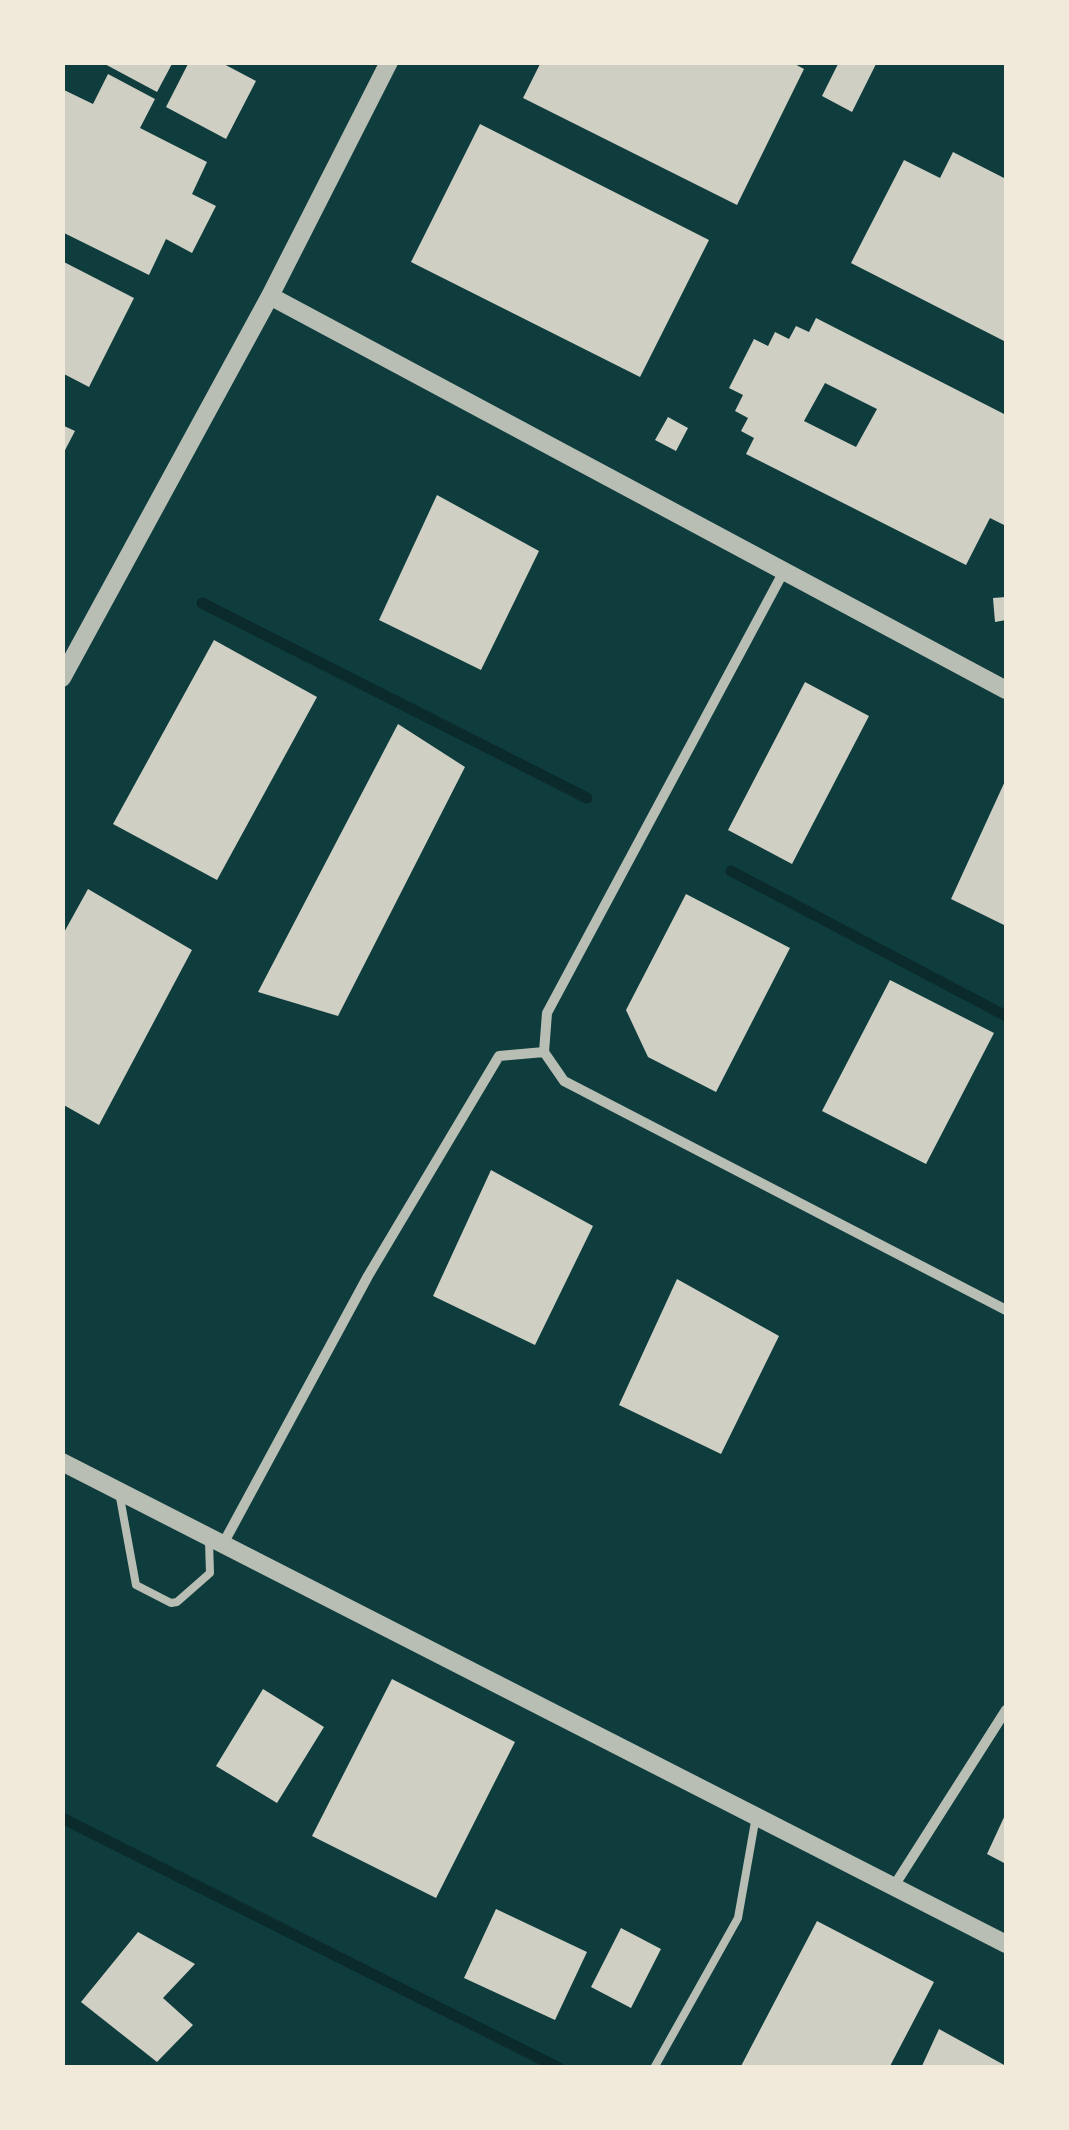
<!DOCTYPE html>
<style>
body{margin:0}
#map{position:relative;width:1069px;height:2130px;overflow:hidden;background:#0f3d3e;font-family:Mulish,sans-serif}
canvas{display:block}
.frame{position:absolute;inset:0;border:65px solid #f1e9da;pointer-events:none}
</style>
<div id="map">
<canvas width="1069" height="2130"></canvas>
<div class="frame"></div>
</div>
<script>
const context = document.querySelector('canvas').getContext('2d');
context.lineJoin = 'round';
function stroke(path, color, width, dash) {
  context.strokeStyle = color;
  context.lineWidth = width;
  context.lineCap = dash ? 'butt' : 'round';
  context.setLineDash(dash || []);
  context.stroke(path);
}
function fillPath(path, color) {
  context.fillStyle = color;
  context.fill(path, 'evenodd');
}
const stream = new Path2D(`
 M202,603L587,798
 M731,871L1006,1016
 M62,1818L559,2068`);
const building = new Path2D(`
 M101,62H173L157,92Z
 M189,62H220L256,81L226,139L166,107Z
 M541,62H791L804,69L737,205L523,98Z
 M839,62H877L852,112L822,96Z
 M108,74L155,99L140,128L207,162L192,194L216,206L192,253L166,239L149,275L62,232V89L93,104Z
 M480,124L709,240L640,377L411,262Z
 M953,152L1006,179V342L851,263L904,160L940,178Z
 M62,261L134,298L89,387L62,373Z
 M816,318L1006,415V526L990,518L966,565L746,454L754,438L741,431L748,418L735,411L743,395L729,388L754,339L768,346L775,332L789,339L796,326L809,332ZM825,383L877,409L856,447L804,421Z
 M668,417L688,428L676,451L655,440Z
 M62,425L75,431L62,456Z
 M437,495L539,551L481,670L379,620Z
 M1006,597V620L995,622L993,598Z
 M214,640L317,697L217,880L113,824Z
 M805,682L869,716L792,864L728,830Z
 M398,724L465,767L338,1016L258,992Z
 M1006,779V926L951,899Z
 M88,889L192,950L99,1125L62,1104V936Z
 M686,894L790,948L716,1092L648,1057L626,1010Z
 M890,980L994,1033L926,1164L822,1111Z
 M491,1170L593,1226L535,1345L433,1296Z
 M677,1279L779,1336L721,1454L619,1405Z
 M392,1679L515,1742L436,1898L312,1836Z
 M263,1689L324,1727L277,1803L216,1766Z
 M1006,1813V1864L987,1854Z
 M496,1909L587,1952L555,2020L464,1978Z
 M817,1921L934,1982L889,2068H740Z
 M621,1928L661,1949L631,2008L591,1987Z
 M138,1932L195,1964L163,1998L193,2025L157,2062L81,2002Z
 M939,2029L1006,2066V2068H921Z`);
const service = new Path2D(`
 M119,1492L136,1585L171,1603L177,1602L210,1573L209,1541
 M654,2068L738,1918L756,1816`);
const minor = new Path2D(`
 M784,571L547,1013L544,1052L564,1081L1006,1310
 M223,1544L368,1276L499,1056L544,1052
 M894,1886L1006,1710`);
const tertiary = new Path2D(`
 M270,296L1006,690
 M62,678L270,296L389,62
 M62,1462L1006,1944`);
stroke(stream, '#0a2a2b', 11);
fillPath(building, '#cfcfc3');
stroke(service, '#b8beb3', 8);
stroke(minor, '#b8beb3', 10);
stroke(tertiary, '#b8beb3', 18);
</script>
